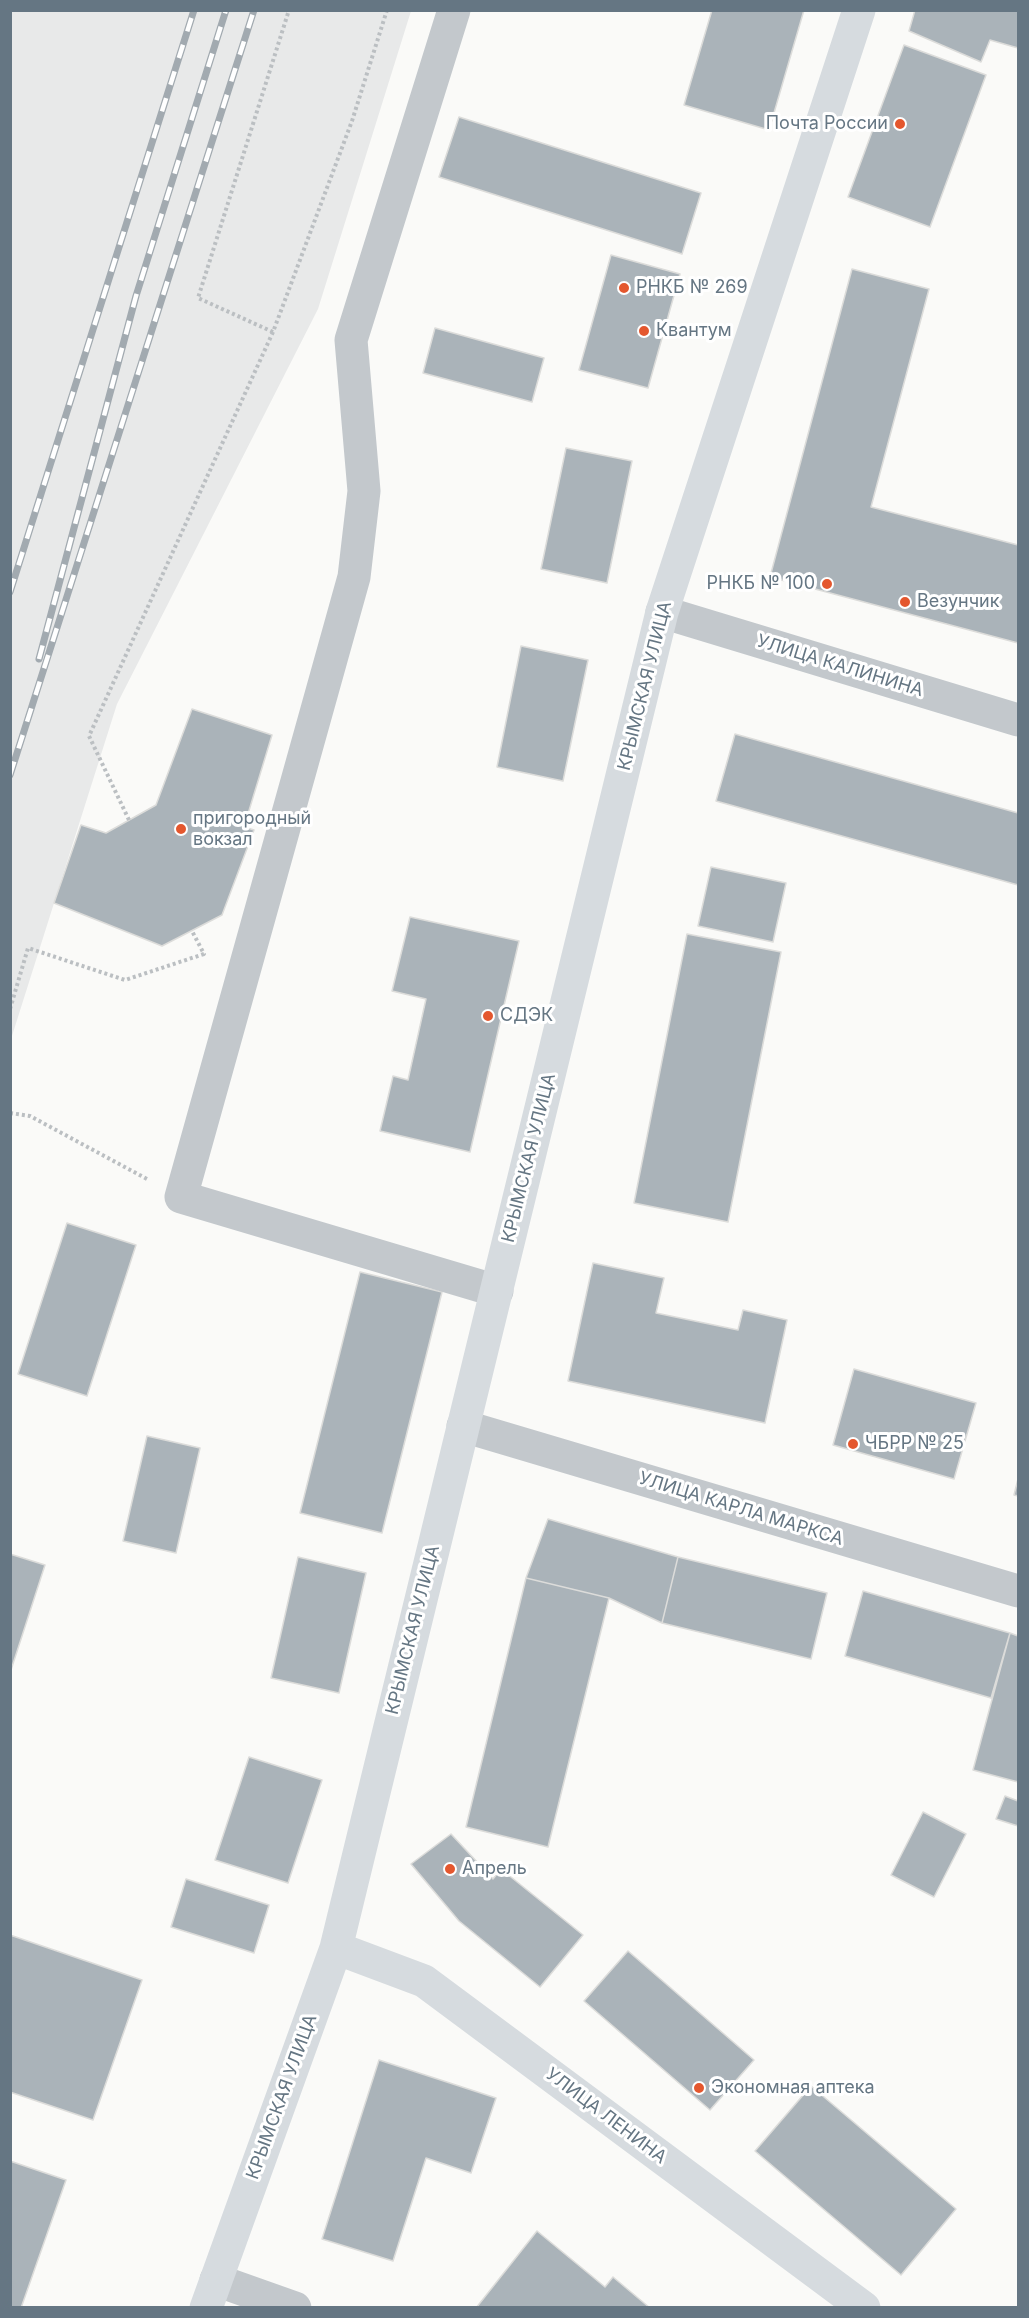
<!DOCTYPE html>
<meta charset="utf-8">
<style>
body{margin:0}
#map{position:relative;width:1029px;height:2318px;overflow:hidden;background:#fafaf8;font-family:Inter,sans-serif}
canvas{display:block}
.frame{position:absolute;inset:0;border:12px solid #657683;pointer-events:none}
</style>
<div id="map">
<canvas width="1029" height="2318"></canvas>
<div class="frame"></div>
</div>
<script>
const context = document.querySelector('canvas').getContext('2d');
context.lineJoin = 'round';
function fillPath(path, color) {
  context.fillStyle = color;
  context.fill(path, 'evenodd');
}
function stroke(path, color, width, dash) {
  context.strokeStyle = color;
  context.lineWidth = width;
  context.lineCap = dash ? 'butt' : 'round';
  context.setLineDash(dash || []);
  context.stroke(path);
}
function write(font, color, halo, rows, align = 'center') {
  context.font = font + ' Inter,sans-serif';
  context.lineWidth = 6;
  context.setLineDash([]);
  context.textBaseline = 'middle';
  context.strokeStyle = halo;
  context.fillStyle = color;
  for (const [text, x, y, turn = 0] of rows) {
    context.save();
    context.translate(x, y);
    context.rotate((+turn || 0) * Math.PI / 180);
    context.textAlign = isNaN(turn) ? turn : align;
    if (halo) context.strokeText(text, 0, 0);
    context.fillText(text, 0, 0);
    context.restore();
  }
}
const built = new Path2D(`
 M11,10L411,11L318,309L117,704L11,1039Z`);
const building = new Path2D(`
 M712,10H804L769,130L684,105Z
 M915,10H1018V48L990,40L981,62L909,31Z
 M904,45L986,75L930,227L848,197Z
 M459,117L701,193L682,254L439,177Z
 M611,255L680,274L648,388L579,370Z
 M852,269L929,289L871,507L1018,545V643L770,577Z
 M435,328L544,358L532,402L423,373Z
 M566,448L632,461L607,583L541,569Z
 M521,646L588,660L563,781L497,767Z
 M192,709L272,735L244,827L254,830L222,915L162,946L54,903L81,825L106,833L156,805Z
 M735,734L1018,813V885L716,801Z
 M711,867L786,883L773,942L698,926Z
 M410,917L519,941L470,1152L380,1131L393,1076L408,1080L426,999L392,991Z
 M687,934L781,952L728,1222L634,1203Z
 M67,1223L136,1245L87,1396L18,1374Z
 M593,1263L664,1278L656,1313L738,1330L743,1310L787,1320L765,1423L568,1381Z
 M360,1272L442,1292L382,1533L300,1513Z
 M854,1369L976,1403L954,1479L833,1445Z
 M147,1436L200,1448L176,1553L123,1541Z
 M1018,1479V1496L1014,1495Z
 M548,1519L678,1557L662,1623L609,1598L526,1578Z
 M10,1554L45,1565L10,1673Z
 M298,1557L366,1573L339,1693L271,1678Z
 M678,1557L827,1593L811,1659L662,1623Z
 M526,1578L609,1598L548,1847L466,1827Z
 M863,1591L1010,1633L991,1698L845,1656Z
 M1010,1633L1018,1636V1782L973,1770Z
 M249,1757L322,1780L288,1883L215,1860Z
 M1005,1796L1018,1801V1826L996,1819Z
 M923,1812L966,1834L934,1897L891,1875Z
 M451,1834L493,1879L501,1869L583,1935L540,1987L459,1921L411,1864Z
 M186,1879L269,1905L254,1953L171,1927Z
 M10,1935L142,1980L93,2120L10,2092Z
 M628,1951L754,2060L710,2110L584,2001Z
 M379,2060L496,2098L471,2173L426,2158L393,2261L322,2239Z
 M811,2086L956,2209L901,2275L755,2151Z
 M10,2161L66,2180L21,2308H10Z
 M537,2231L605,2287L613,2277L650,2308H476Z`);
const path = new Path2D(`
 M273,332L198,298L289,10
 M129,820L89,736L273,332L352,121L387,10
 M10,1009L28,948L125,980L204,954L192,931
 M10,1113L30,1116L147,1179`);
const minor = new Path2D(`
 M454,10L351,340L364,491L354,577L181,1197L497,1291
 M662,612L1018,720
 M463,1426L1018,1591
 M216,2280L295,2308`);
const major = new Path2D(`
 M336,1948L424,1981L864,2308
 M206,2308L336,1948L662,612L859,10`);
const rail = new Path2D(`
 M10,592L194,10
 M39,659L136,296L226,10
 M10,775L254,10`);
const markers = [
 [900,124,6,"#e4572e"],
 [624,288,6,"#e4572e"],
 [644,331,6,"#e4572e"],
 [827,584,6,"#e4572e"],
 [905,602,6,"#e4572e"],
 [181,829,6,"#e4572e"],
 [488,1016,6,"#e4572e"],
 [853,1444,6,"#e4572e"],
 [450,1869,6,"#e4572e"],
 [699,2088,6,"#e4572e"]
];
const poiNames = [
 ["Почта России",888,124,"right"],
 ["РНКБ № 269",636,288],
 ["Квантум",656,331],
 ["РНКБ № 100",815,584,"right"],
 ["Везунчик",917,602],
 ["пригородный",193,819],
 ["вокзал",193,840],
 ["СДЭК",500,1016],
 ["ЧБРР № 25",865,1444],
 ["Апрель",462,1869],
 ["Экономная аптека",711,2088]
];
const streetNames = [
 ["УЛИЦА КАЛИНИНА",840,666,17],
 ["КРЫМСКАЯ УЛИЦА",645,686,-76],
 ["КРЫМСКАЯ УЛИЦА",529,1158,-76],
 ["УЛИЦА КАРЛА МАРКСА",741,1509,17],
 ["КРЫМСКАЯ УЛИЦА",413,1630,-76],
 ["КРЫМСКАЯ УЛИЦА",282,2097,-70],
 ["УЛИЦА ЛЕНИНА",606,2116,37]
];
fillPath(built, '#e8e9e9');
fillPath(building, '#aab3b9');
stroke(building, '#dcdcda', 1.5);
stroke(path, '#bbbfc2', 4, [3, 3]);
stroke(minor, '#c3c8cc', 33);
stroke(major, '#d6dbdf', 33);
stroke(rail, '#a2aab0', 7);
stroke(rail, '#fff', 4.5, [14]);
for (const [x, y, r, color] of markers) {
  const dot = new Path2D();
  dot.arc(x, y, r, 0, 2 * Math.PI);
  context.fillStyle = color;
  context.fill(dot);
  stroke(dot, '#fff', 2);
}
write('18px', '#657683', '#fff', poiNames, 'left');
write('18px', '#657683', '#fff', streetNames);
</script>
